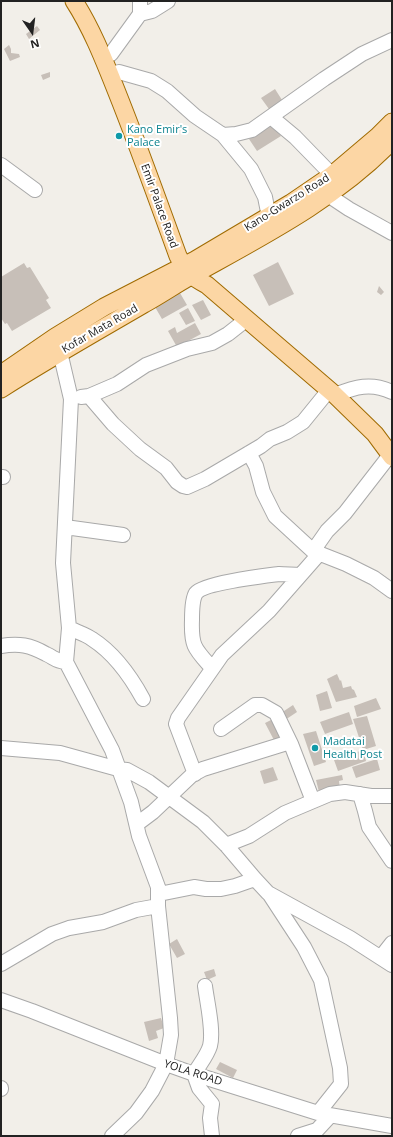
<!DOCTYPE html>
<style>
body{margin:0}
#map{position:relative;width:393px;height:1137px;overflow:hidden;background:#f2efe9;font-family:"Open Sans",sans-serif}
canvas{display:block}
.frame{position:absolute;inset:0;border:2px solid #222;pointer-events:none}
.north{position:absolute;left:12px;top:12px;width:40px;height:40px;-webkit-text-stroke:3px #fff;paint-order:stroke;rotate:166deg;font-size:11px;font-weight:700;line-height:16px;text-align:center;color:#222}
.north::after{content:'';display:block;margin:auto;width:14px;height:18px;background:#222;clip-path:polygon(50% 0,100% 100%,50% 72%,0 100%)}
</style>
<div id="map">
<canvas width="393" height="1137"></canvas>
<div class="frame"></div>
<div class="north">N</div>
</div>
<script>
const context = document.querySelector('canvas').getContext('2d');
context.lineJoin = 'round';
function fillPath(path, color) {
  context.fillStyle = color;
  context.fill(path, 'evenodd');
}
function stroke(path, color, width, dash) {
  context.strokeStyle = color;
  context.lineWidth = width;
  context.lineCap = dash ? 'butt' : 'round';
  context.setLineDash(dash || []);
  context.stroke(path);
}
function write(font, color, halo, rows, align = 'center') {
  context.font = font + ' "Open Sans",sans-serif';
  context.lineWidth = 4;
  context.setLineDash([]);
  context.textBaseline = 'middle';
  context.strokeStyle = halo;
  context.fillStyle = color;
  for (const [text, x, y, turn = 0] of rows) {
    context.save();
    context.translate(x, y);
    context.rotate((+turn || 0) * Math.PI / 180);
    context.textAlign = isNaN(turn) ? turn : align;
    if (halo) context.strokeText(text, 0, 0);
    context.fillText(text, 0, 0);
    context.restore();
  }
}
const building = new Path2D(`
 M37,26L40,30L29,39L26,34Z
 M9,45L11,49V53L19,54L20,57L10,61L4,49Z
 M50,72V77L43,80L41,75Z
 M275,89L282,100L269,109L261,98Z
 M273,124L281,136L257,151L249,139Z
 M278,262L294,294L269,306L253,275Z
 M24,263L27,268L30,267L49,298L46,300L51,308L12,331L7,323L5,324L1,318V277Z
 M379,286L384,292L381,295L377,292Z
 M180,293L187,305L162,319L155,307Z
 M203,300L211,315L201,320L192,305Z
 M188,308L195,321L186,325L179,313Z
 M195,323L201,334L177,347L168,331L175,327L177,333Z
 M337,674L340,681L341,680L343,688L351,686L352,689L354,690L357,697L336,702L327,679Z
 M327,691L332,708L320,711L316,695Z
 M376,698L381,709L357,717L354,706Z
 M293,705L297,712L285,720L281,713Z
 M349,712L353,724L325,734L320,722Z
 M367,716L376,746L363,750L353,719Z
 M277,717L287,737L275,742L265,723Z
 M316,731L326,762L314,766L303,734Z
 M363,750L366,761L338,771L334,760Z
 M377,759L380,770L356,778L352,767Z
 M273,767L278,780L264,784L260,771Z
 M342,775L343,780L339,781L340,789L319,792L316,780Z
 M177,939L185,954L177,958L169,944Z
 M214,969L216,976L207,980L204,972Z
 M161,1018L164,1028L156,1031L158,1038L149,1041L144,1022Z
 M220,1062L237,1070L233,1078L216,1069Z`);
const minor = new Path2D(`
 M140,14L152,11L168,1
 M111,54L140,14V1
 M110,75L119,72L151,81L167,91L195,116L223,135L236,134L252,130L324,79L362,54L392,40
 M271,117L295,137L332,175
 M223,135L251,169L265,197L269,217
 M1,165L35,190
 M328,195L349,209L392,233
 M60,352L71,399L63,563L69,628L66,662L112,750L131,802L139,836L158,887V906L170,1018L171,1035L166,1064L152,1091L136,1113L112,1136
 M335,395C355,387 371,382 392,392
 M89,396L113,424L140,449L166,468L177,482L183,486L187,487L205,479L261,446L270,439L287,432L303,422L329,390
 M81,397L89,396L117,384L146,365L187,349L212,343L228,334L247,319
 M249,453L256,466L263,492L275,516L313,551L346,564L374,578L392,591
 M1,477H3
 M65,527L123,535
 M313,551L327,531L345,513L390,455
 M69,628C77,632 85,634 92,639C114,653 131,677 143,699
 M1,646C19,643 30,645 46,654C55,658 55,661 66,662
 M212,668C195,649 191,647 192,620C192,613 192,599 196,593C204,583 264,576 279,574C286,574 293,575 300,575
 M221,729L255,705H262L276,713L291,744L313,801
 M1,748L60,753L118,769L127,770L149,782L203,822L226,845L255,879L268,893L350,938L392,965
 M195,774L176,724L178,718L222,655L269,611L319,554
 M360,794L365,811L369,827L392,861
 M137,824L153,812L192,775L203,769L290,742
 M226,845L249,836L285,813L330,794L345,792L371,796H392
 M159,894L194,887L206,889H221L235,886L255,879
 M270,895L304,947L321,980L340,1068L341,1084L318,1113
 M381,957L392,943
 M1,964L52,934L69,928L103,922L136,910L158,906
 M205,986C207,1002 214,1031 210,1046C207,1056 199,1065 194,1074L199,1088L212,1104L210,1118L212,1136
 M1,1000L32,1011L166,1064L194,1074L318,1113L392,1126
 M1,1088V1089
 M298,1136L317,1130L330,1116`);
const major = new Path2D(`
 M74,1C92,29 104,60 116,90C138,145 158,201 178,256C187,273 190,276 207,285L335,395L375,434L392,457
 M1,374L55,337L104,307L195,260L291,203L332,175L378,136L392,122
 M1,389C48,359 96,332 144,304C164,293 182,280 202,270C269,233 338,197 392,141`);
const markers = [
 [119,136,4,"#0f9aa8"],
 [315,748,4,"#0f9aa8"]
];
const cultureNames = [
 ["Kano Emir's",127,130],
 ["Palace",127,143],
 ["Madatai",323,742],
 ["Health Post",323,755]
];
const streetNames = [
 ["Kano-Gwarzo Road",287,203,-32],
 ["Emir Palace Road",159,206,70],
 ["Kofar Mata Road",100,329,-30],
 ["YOLA ROAD",193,1073,18]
];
fillPath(building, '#c7bfb8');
stroke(minor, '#a9a9a9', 16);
stroke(major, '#a06b00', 19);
stroke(minor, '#fff', 14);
stroke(major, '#fcd6a4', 17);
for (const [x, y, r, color] of markers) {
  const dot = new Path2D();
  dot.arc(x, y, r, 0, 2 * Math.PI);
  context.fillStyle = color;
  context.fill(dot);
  stroke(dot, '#fff', 1.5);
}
write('11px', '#0d838f', '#fff', cultureNames, 'left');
write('11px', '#222', '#fff', streetNames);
</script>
